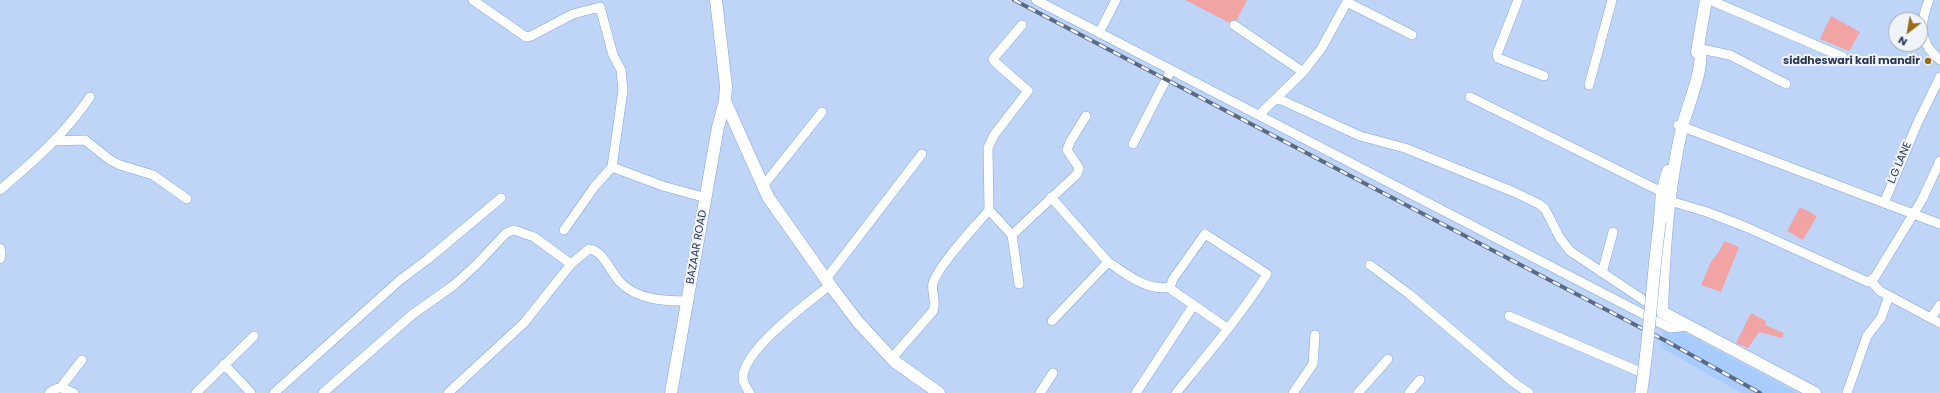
<!DOCTYPE html>
<style>
body{margin:0}
#map{position:relative;width:1940px;height:393px;overflow:hidden;background:#bed5f8;font-family:Poppins,sans-serif}
canvas{display:block}
.north{position:absolute;left:1888px;top:12px;width:40px;height:40px;box-sizing:border-box;background:#f0f4fa;border:1px solid #a1a9b6;border-radius:50%;rotate:211deg;font-size:11px;font-weight:700;line-height:16px;text-align:center;color:#2a3950}
.north::after{content:'';display:block;margin:auto;width:14px;height:18px;background:#976b18;clip-path:polygon(50% 0,100% 100%,50% 72%,0 100%)}
</style>
<div id="map">
<canvas width="1940" height="393"></canvas>
<div class="north">N</div>
</div>
<script>
const context = document.querySelector('canvas').getContext('2d');
context.lineJoin = 'round';
function fillPath(path, color) {
  context.fillStyle = color;
  context.fill(path, 'evenodd');
}
function stroke(path, color, width, dash) {
  context.strokeStyle = color;
  context.lineWidth = width;
  context.lineCap = dash ? 'butt' : 'round';
  context.setLineDash(dash || []);
  context.stroke(path);
}
function write(font, color, halo, rows, align = 'center') {
  context.font = font + ' Poppins,sans-serif';
  context.lineWidth = 4;
  context.setLineDash([]);
  context.textBaseline = 'middle';
  context.strokeStyle = halo;
  context.fillStyle = color;
  for (const [text, x, y, turn = 0] of rows) {
    context.save();
    context.translate(x, y);
    context.rotate((+turn || 0) * Math.PI / 180);
    context.textAlign = isNaN(turn) ? turn : align;
    if (halo) context.strokeText(text, 0, 0);
    context.fillText(text, 0, 0);
    context.restore();
  }
}
const built = new Path2D(`
 M1665,322L1798,393H1741L1660,347Z`);
const green = new Path2D(`
 M1185,0H1247L1234,25Z
 M1831,16L1860,32L1849,51L1820,39Z
 M1800,207L1817,216L1803,240L1787,231Z
 M1724,241L1739,247L1721,292L1701,285L1711,262L1720,250Z
 M1751,313L1766,321L1765,325L1784,333L1782,338L1759,332L1748,348L1736,343Z`);
const street = new Path2D(`
 M473,0L526,37L531,36L573,14L600,7L613,55L621,70L623,90L612,167L595,186L564,230
 M1036,0L1670,328L1689,326
 M1518,0L1497,54L1498,58L1544,76
 M1710,0L1843,57
 M1929,0C1919,25 1919,43 1940,60
 M1347,2L1412,35
 M1234,25L1303,72
 M1099,33L1116,0
 M1701,49L1730,55L1786,84
 M1589,85L1612,0
 M1470,97L1662,192
 M1277,98L1360,136L1405,148L1514,192L1539,204L1545,209L1560,238L1570,251L1654,307
 M1259,115L1303,72L1321,49L1348,0
 M1678,125L1940,224
 M55,141L85,140L110,160L120,165L153,175L187,199
 M1133,144L1171,70
 M612,167L663,186L706,198
 M763,186L822,112
 M0,190C35,160 64,135 90,97
 M1051,197L1108,262
 M1670,201L1707,212L1746,227L1868,282L1875,277L1922,200L1940,161
 M1884,203L1917,124L1940,77
 M989,210L1012,235L1077,174L1079,168L1067,150L1070,142L1086,116
 M1012,235L1019,284
 M0,248L1,252L0,259
 M1370,265L1409,294L1513,382L1529,393
 M1602,273L1613,232
 M826,279L922,154
 M1871,281L1880,291L1940,323
 M1509,316L1638,371
 M1931,318L1940,305
 M1052,321L1108,262C1127,274 1147,292 1170,287
 M892,358L933,311C937,302 931,292 933,283C939,264 975,227 989,210L988,148L994,135L1028,91L995,62L993,59L1022,25
 M224,364L251,393
 M61,387L82,360
 M49,393C58,385 64,388 74,393
 M196,393L254,336
 M274,393L400,280L428,259L501,198
 M323,393L413,314L454,285L477,264L506,233L514,230L534,237L571,264
 M448,393L524,323L571,264L589,249C603,250 611,273 620,282C637,300 665,301 687,301
 M750,393C747,389 744,385 743,379C741,351 809,302 830,285
 M1040,393L1053,373
 M1136,393L1193,306
 M1176,393C1207,355 1240,316 1267,274L1205,234L1173,279L1170,287L1172,290L1227,328
 M1293,393L1313,364L1315,335
 M1358,393L1388,359
 M1409,393L1420,380
 M1847,393L1867,336L1881,318L1889,296`);
const secondary = new Path2D(`
 M1698,45C1708,61 1686,109 1682,128C1668,188 1664,251 1662,312L1815,393
 M1697,52L1706,0
 M725,101L768,197L830,285L858,322L894,361L939,393
 M1660,218L1662,192L1668,171
 M671,393L718,127L725,101L726,86L716,0`);
const rail = new Path2D(`
 M1014,0L1668,342L1760,393`);
const secondaryBridge = new Path2D(`
 M1641,393C1650,336 1652,278 1660,221`);
const markers = [
 [1928,61,4,"#976b18"]
];
const poiNames = [
 ["siddheswari kali mandir",1920,61]
];
const streetNames = [
 ["L.G LANE",1900,163,-67],
 ["BAZAAR ROAD",697,247,-80]
];
fillPath(built, '#a9ccff');
fillPath(green, '#f2a3a4');
stroke(street, '#80a5dc', 10);
stroke(secondary, '#80a5dc', 13);
stroke(street, '#fff', 9);
stroke(secondary, '#fff', 12);
stroke(rail, '#596a85', 4);
stroke(rail, '#f0f4fa', 2.5, [8]);
stroke(secondaryBridge, '#80a5dc', 13, []);
stroke(secondaryBridge, '#fff', 12);
for (const [x, y, r, color] of markers) {
  const dot = new Path2D();
  dot.arc(x, y, r, 0, 2 * Math.PI);
  context.fillStyle = color;
  context.fill(dot);
  stroke(dot, '#f0f4fa', 1.5);
}
write('bold 11px', '#2a3950', '#f0f4fa', poiNames, 'right');
write('11px', '#2a3950', '#f0f4fa', streetNames);
</script>
